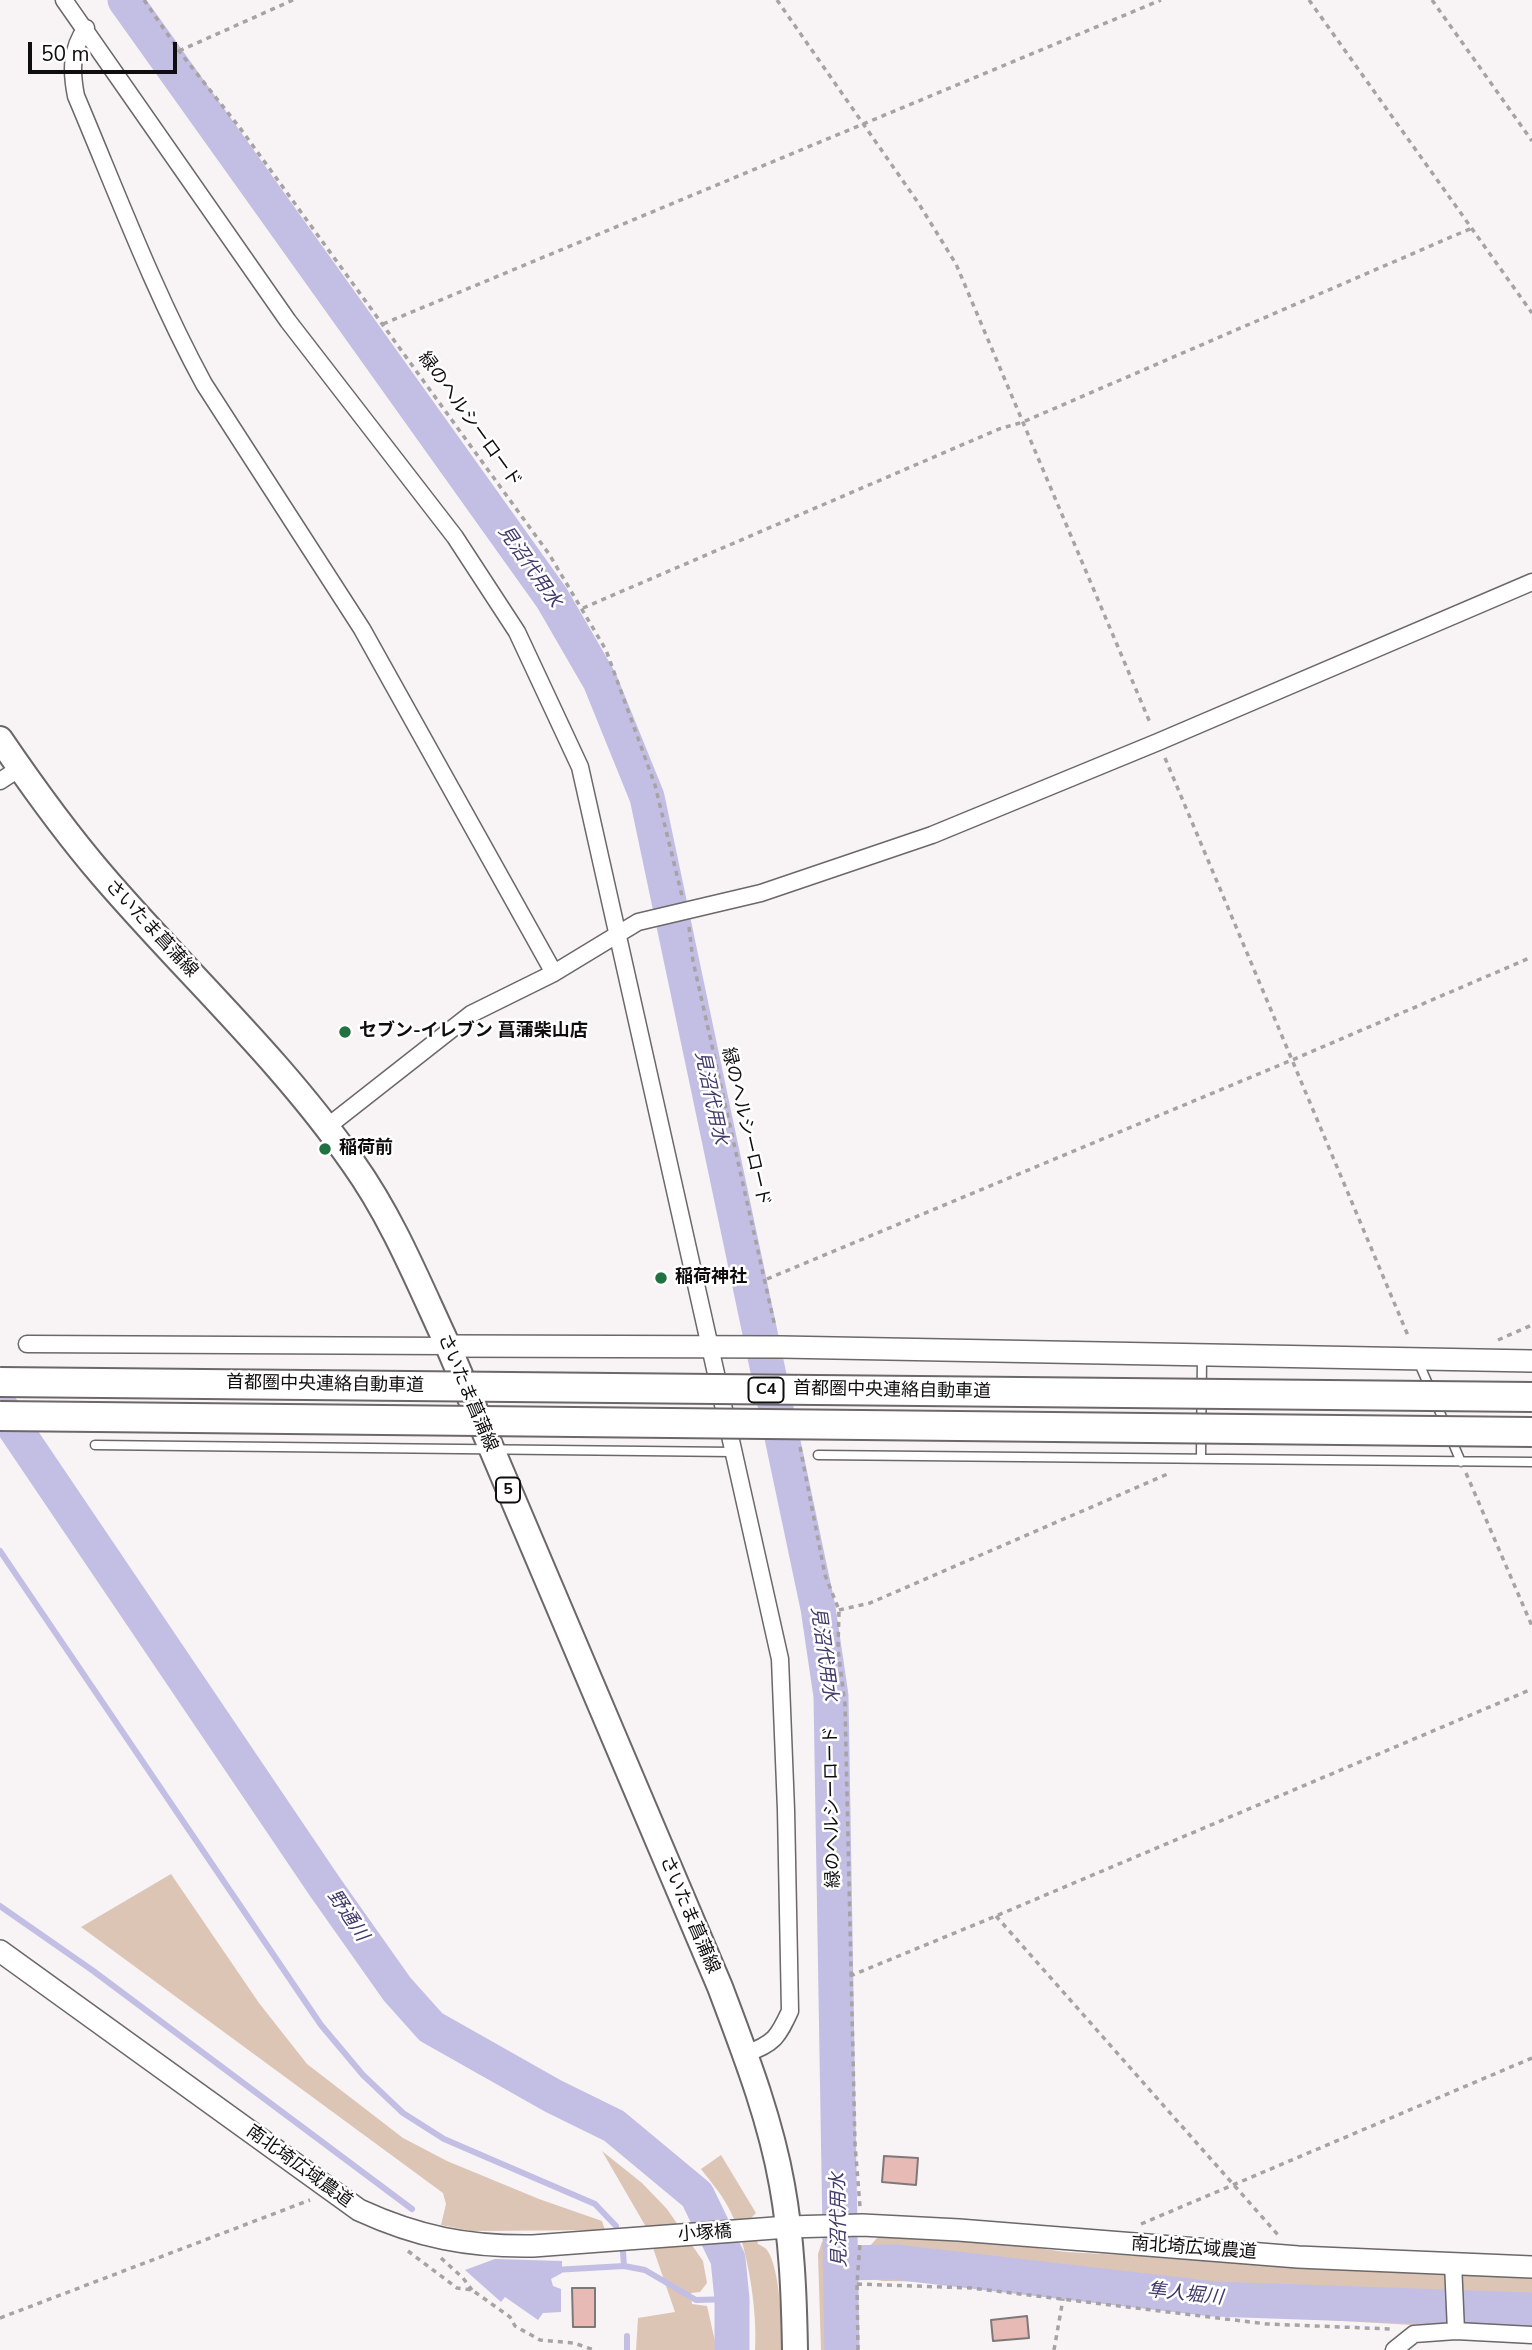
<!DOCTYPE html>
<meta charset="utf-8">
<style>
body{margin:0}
#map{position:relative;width:1532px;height:2350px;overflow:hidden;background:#f8f3f5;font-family:"Nunito Sans",sans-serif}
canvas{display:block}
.scale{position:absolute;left:28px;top:42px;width:149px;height:32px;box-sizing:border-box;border:4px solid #0f0d0d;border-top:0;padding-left:9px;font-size:21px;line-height:24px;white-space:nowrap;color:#0f0d0d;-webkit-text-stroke:5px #fff;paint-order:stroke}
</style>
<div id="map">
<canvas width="1532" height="2350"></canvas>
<div class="scale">50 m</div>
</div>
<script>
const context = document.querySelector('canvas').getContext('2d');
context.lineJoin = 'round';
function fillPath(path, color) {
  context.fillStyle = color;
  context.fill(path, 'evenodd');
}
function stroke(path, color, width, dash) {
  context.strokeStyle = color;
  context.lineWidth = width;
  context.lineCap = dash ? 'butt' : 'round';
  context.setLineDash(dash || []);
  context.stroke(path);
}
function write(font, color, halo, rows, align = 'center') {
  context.font = font + ' "Nunito Sans","Noto Sans JP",sans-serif';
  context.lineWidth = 5;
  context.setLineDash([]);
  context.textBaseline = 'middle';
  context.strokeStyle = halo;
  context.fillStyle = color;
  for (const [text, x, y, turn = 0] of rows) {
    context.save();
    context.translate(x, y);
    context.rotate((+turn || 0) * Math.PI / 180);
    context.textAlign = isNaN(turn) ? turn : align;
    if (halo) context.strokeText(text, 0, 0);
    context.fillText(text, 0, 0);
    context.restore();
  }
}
const green = new Path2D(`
 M171,1874L259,2003L307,2064L403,2138L447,2161L539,2199L602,2221L605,2230L471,2231L441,2225L446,2204L443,2193L81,1927Z
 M602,2151L642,2183L667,2209L703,2261L707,2283L700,2292L691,2293L692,2304L707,2306L717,2350H636L638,2318L675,2312L653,2248L661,2247L657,2227H646Z
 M721,2155L756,2213L751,2218L758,2244C760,2245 766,2248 767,2250C780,2267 782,2328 782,2350H755C758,2312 747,2238 727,2205C720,2192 710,2181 701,2169Z
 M878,2237L970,2239L1066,2252L1532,2277V2303L1214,2293L1037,2269L950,2260L883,2258L874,2266L880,2270L962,2276L1217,2305L1532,2316V2325L1445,2321L1412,2325L1255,2316L958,2282L883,2281L866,2278L868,2248Z
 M830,2239L831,2350H821L818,2254L822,2242Z`);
const water = new Path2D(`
 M495,2259L562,2261V2273L551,2279L553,2286L561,2289V2312L543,2313L538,2320L505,2297L501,2302L465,2270Z`);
const stream = new Path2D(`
 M0,1551L321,2025L363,2075L403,2113L444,2139L595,2204L616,2226
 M0,1906L92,1970L412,2209
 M623,2252L624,2266
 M554,2270L624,2266L645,2270L696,2300L732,2299
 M627,2336V2350`);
const river = new Path2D(`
 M125,0L552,598L600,681L647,797L818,1608L831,1696L842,2350
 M0,1406L325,1887L397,1989L431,2027L553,2096L614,2126L697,2195L728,2259L732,2299V2350
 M840,2263L895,2262L1214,2299L1532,2310`);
const building = new Path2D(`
 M884,2156L918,2158L916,2185L882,2182Z
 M572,2288H595V2327H573Z
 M1027,2316L1029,2338L993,2341L991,2320Z`);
const path = new Path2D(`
 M144,0L179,51L240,128L549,554L606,650L655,785L682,896
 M777,0L919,204L956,264L1151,725
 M1309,0L1532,313
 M1432,0L1532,141
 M179,51L293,0
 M383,324L1161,0
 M583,608L999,429L1023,422L1472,228
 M1165,758L1409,1338
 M689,927L693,961L775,1327
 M767,1279L1292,1060L1532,957
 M1498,1340L1532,1325
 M800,1447L825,1575L839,1610L838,1649L845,1705L855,2144L860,2207
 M1466,1473L1532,1626
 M839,1610L870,1603L1170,1473
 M996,1916L1278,2235
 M850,1976L996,1916L1532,1689
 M1141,2224L1532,2058
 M408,2251L457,2288L472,2290L510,2317L515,2326L540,2340L574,2343L594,2350
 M441,2258L463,2278L472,2290
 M857,2284L971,2288L1267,2324L1391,2329
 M0,2318L310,2200
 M858,2350L857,2284L860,2243
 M1054,2350L1063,2299`);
const lane = new Path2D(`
 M1418,1361L1431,1391
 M1436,1403L1461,1462
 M95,1445L734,1452
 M818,1455L1532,1462
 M1201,1457L1202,1356`);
const street = new Path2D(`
 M64,0L288,321L455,537L517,632L580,767L780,1659L786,1810L790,2011C778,2037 774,2044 745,2054
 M86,28C71,49 71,71 76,96C117,193 154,292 204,384L362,629L554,973
 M0,781L20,768
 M327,1127L471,1014L554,973L638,922L761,893L932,835L1158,742L1532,582
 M27,1344L448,1346
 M1453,2263L1456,2331
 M1394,2350L1414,2334L1456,2331L1532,2335`);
const secondary = new Path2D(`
 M448,1346L781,1347L1532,1361
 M0,1951L359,2210C418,2237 468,2247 533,2246L788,2227L862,2225L959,2230L1298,2257L1532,2267`);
const primary = new Path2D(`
 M0,739C32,786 65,832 102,875C185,972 280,1058 353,1163C393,1219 419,1284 448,1346L720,1987C744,2051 770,2117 782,2185C792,2240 794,2295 795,2350`);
const highwayBridge = new Path2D(`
 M0,1382L1532,1397
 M0,1416L1532,1432`);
const markers = [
 [345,1032,7,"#217141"],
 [325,1149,7,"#217141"],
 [661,1278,7,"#217141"]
];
const shields = [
 [766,1390,35],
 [508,1490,24]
];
const shieldNames = [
 ["C4",766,1390],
 ["5",508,1490]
];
const streetNames = [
 ["緑のヘルシーロード",469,420,54],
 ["さいたま菖蒲線",151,929,47],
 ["緑のヘルシーロード",745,1127,77],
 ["首都圏中央連絡自動車道",325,1385,1],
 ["首都圏中央連絡自動車道",892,1391,1],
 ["さいたま菖蒲線",467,1393,67],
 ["緑のヘルシーロード",833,1807,-91],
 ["さいたま菖蒲線",689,1915,67],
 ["南北埼広域農道",299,2167,36],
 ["小塚橋",705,2234,-4],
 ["南北埼広域農道",1194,2249,4]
];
const poiNames = [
 ["セブン-イレブン 菖蒲柴山店",359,1032],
 ["稲荷前",339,1149],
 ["稲荷神社",675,1278]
];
const waterNames = [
 ["見沼代用水",529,567,55],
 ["見沼代用水",710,1098,78],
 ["見沼代用水",823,1654,82],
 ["野通川",347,1916,56],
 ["見沼代用水",840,2220,-91],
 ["隼人堀川",1185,2295,6]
];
fillPath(green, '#dcc5b5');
fillPath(water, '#c3bee4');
stroke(stream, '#c3bee4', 6);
stroke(river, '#c3bee4', 35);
fillPath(building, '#e7bab5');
stroke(building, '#7d7978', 2);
stroke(lane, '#6c6769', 11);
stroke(street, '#6c6769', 19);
stroke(secondary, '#6c6769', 24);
stroke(primary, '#6c6769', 28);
stroke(path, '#a7a3a4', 3.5, [5, 5]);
stroke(lane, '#fff', 8);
stroke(street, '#fff', 16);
stroke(secondary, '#fff', 21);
stroke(primary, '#fff', 24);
stroke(highwayBridge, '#6c6769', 32, []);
stroke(highwayBridge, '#fff', 28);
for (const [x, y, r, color] of markers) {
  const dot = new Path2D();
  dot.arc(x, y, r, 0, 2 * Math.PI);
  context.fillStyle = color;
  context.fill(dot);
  stroke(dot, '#fff', 2.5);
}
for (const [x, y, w] of shields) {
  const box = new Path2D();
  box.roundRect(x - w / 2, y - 12.5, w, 25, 5);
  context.fillStyle = '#fff';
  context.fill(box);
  stroke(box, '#0f0d0d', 2);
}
write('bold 16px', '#0f0d0d', null, shieldNames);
write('18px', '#0f0d0d', '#fff', streetNames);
write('bold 18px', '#0f0d0d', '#fff', poiNames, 'left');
write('italic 19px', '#42396a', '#fff', waterNames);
</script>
